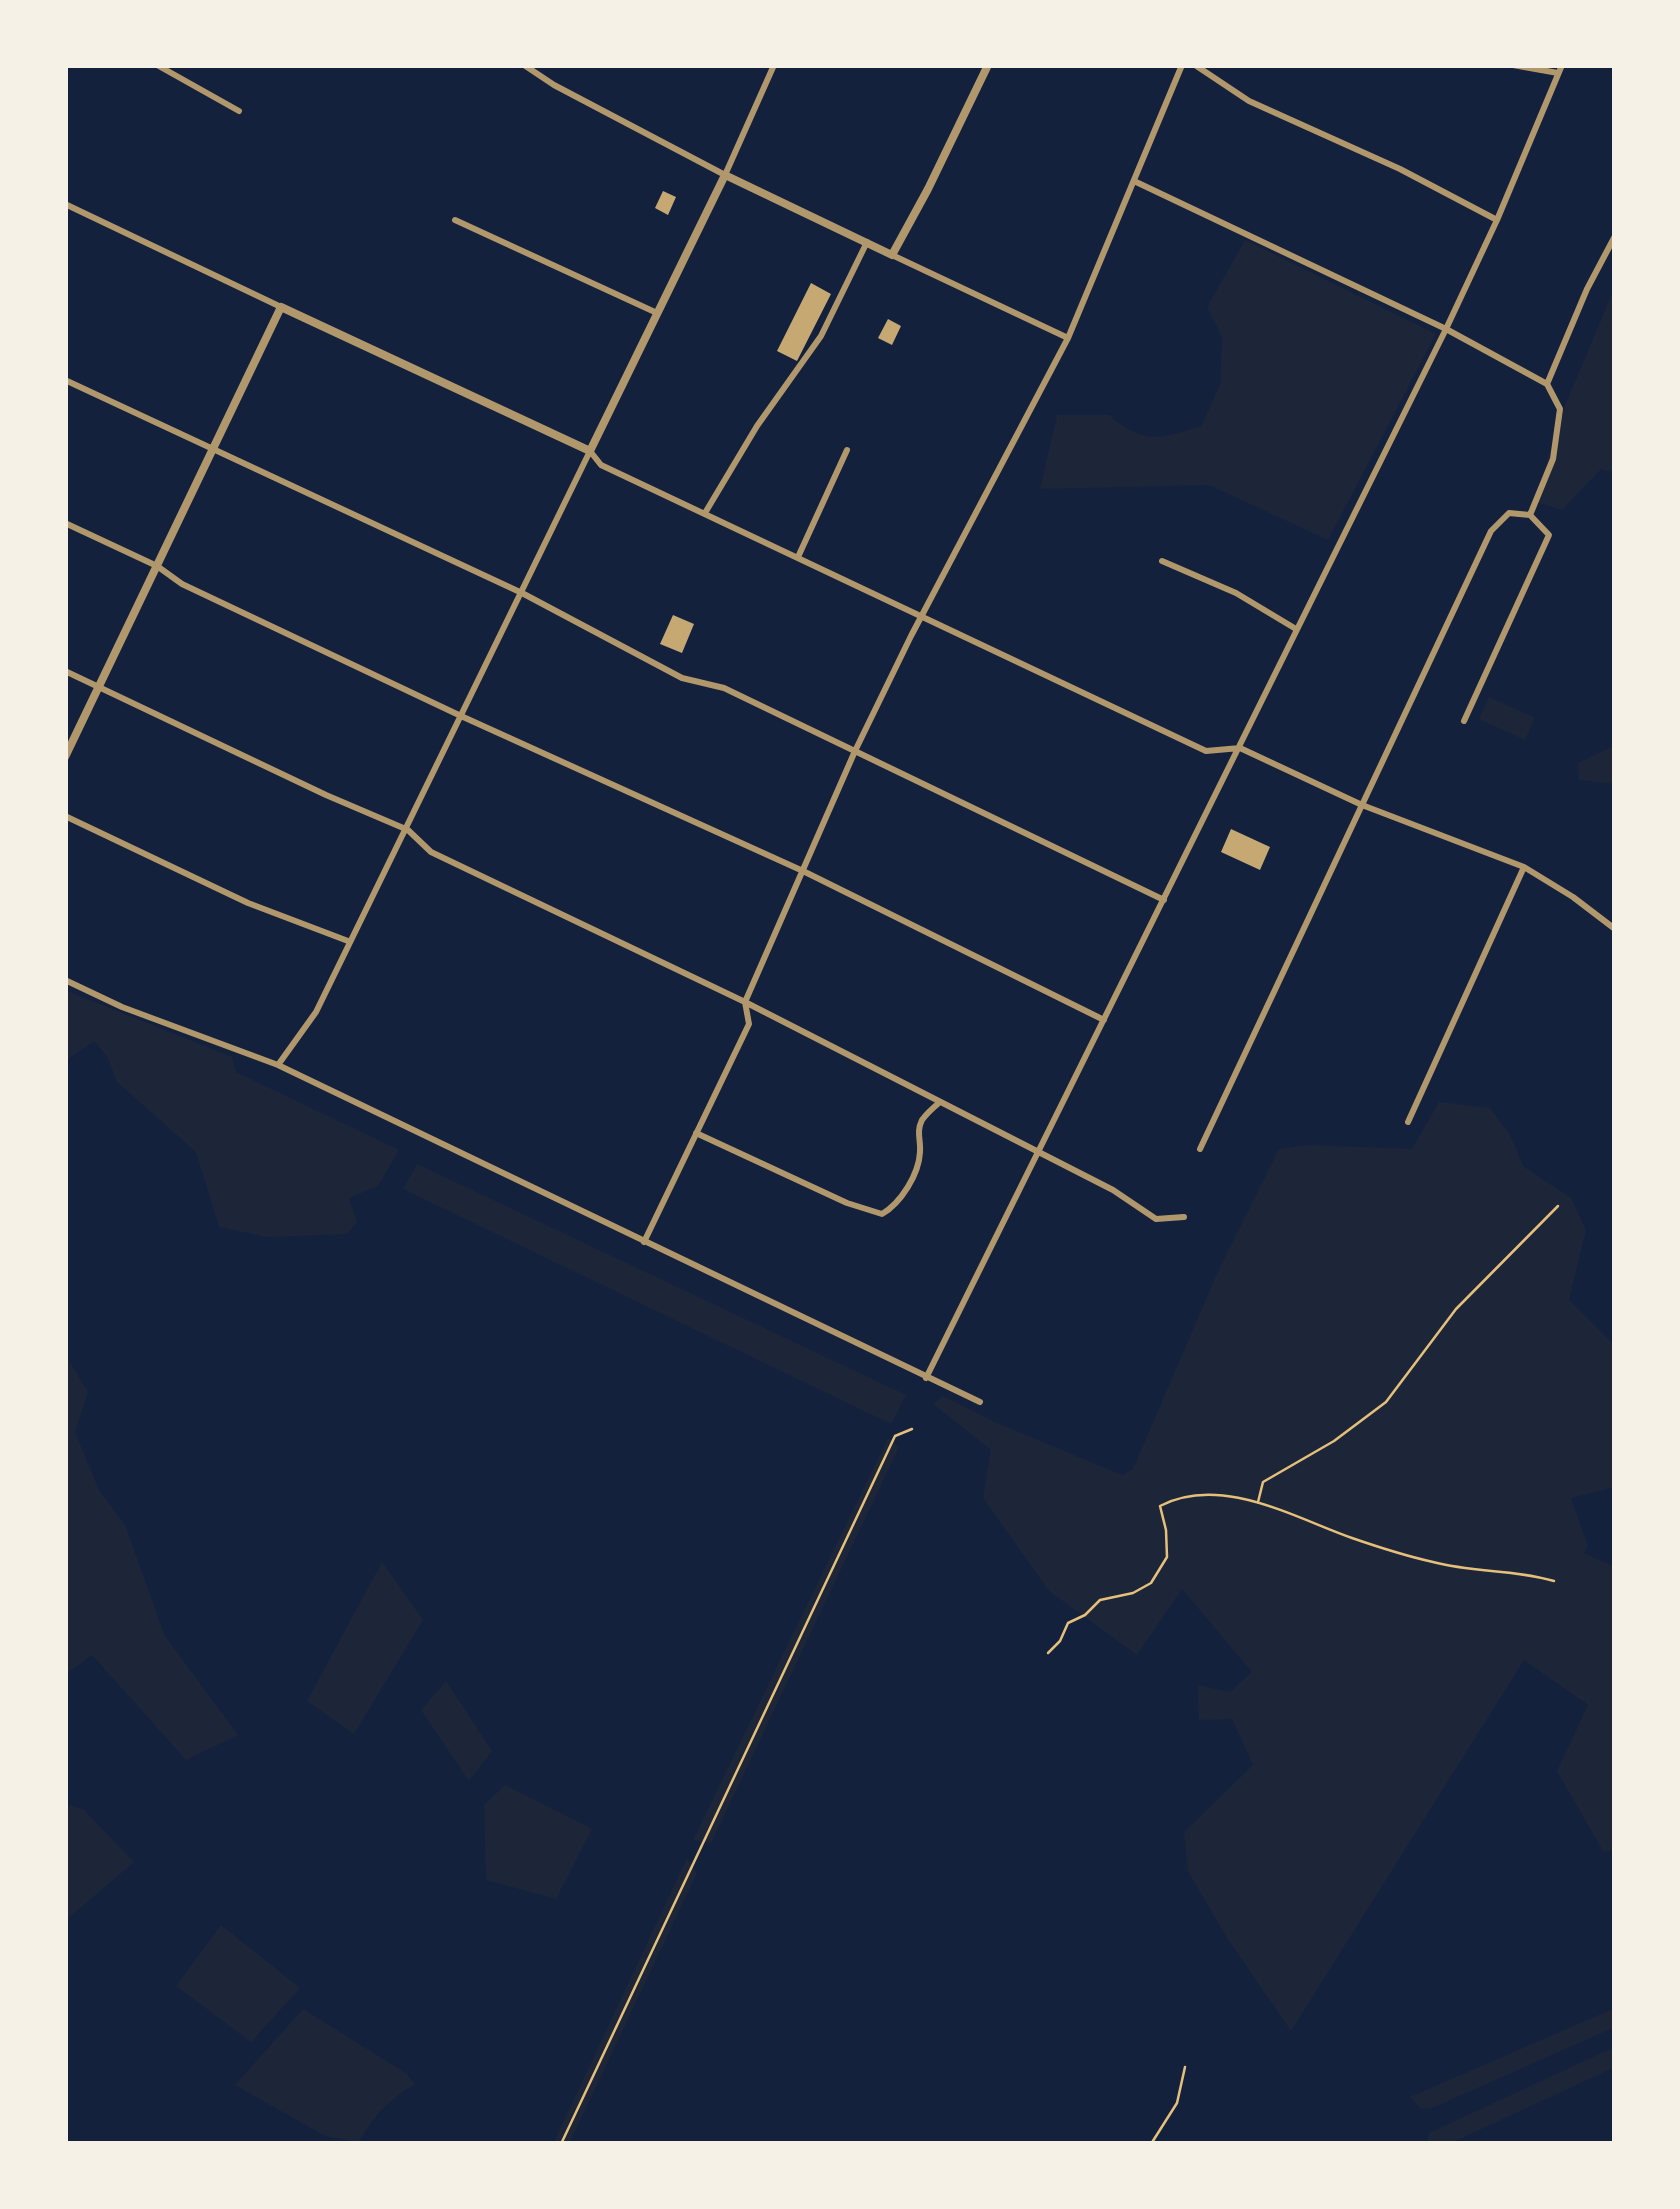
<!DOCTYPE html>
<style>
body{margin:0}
#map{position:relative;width:1680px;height:2209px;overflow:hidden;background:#14213d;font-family:"Work Sans",sans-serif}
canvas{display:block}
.frame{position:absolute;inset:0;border:68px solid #f6f1e7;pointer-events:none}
</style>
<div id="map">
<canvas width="1680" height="2209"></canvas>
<div class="frame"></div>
</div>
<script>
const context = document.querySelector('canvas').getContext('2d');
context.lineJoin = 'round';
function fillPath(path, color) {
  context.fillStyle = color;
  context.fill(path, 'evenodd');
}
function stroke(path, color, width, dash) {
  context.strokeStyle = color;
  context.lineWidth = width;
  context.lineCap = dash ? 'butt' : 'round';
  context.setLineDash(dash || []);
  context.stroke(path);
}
const green = new Path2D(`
 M1245,240L1436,334L1328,540L1209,485L1040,489L1057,415H1109C1143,445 1160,439 1201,426L1220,385L1222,337L1207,307Z
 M1615,287V473L1601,469L1562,510L1534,501L1566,403Z
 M1489,697L1535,718L1525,740L1479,719Z
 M1615,745V784L1579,780L1578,763Z
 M65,990L232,1057L236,1072L399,1150L378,1186L349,1198L357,1222L347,1234L268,1237L219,1227L196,1152L117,1082L107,1056L94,1041L65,1061Z
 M1439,1102L1490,1108L1510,1135L1524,1167L1571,1198L1586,1230L1569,1300L1615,1346V1484L1611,1488L1571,1498L1588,1546L1584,1553L1615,1567V1851H1603L1557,1771L1588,1705L1524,1660L1291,2031L1227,1938L1188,1871L1184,1832L1253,1765L1232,1719L1199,1720L1198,1685L1230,1692L1252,1672L1182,1589L1137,1655L1049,1591L983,1498L991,1450L933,1404L943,1396L995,1422L1122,1475L1133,1469L1220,1267L1279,1149L1307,1145L1412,1149Z
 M417,1164L906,1395L891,1424L403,1189Z
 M65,1354L88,1392L75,1432L99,1490L125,1525L165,1636L238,1735L186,1760L92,1655L65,1675Z
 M888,1438L899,1447L711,1843L693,1840Z
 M382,1562L423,1620L354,1734L307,1701Z
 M446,1681L492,1751L469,1781L421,1710Z
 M505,1785L592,1829L556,1899L486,1880L484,1805Z
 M65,1804L83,1809L134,1862L65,1921Z
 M687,1858L697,1873L569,2144H553Z
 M221,1925L300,1988L251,2042L176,1986Z
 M1615,2008V2027L1432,2108L1421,2109L1410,2097Z
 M303,2009L407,2074L415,2084C389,2100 374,2115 359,2142L325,2136L235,2085Z
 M1610,2049L1615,2054V2067L1449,2144H1427L1429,2133Z`);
const building = new Path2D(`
 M663,191L676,197L668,215L655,208Z
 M811,283L831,294L797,361L777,351Z
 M888,319L901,326L892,345L878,338Z
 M673,615L694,624L682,653L660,644Z
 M1231,829L1270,847L1260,870L1221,852Z`);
const path = new Path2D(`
 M1258,1502L1263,1482L1334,1441L1386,1402L1456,1309L1558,1206
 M1048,1653L1060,1641L1068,1623L1085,1615L1100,1600L1133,1593L1151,1583L1167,1557L1166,1530L1160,1506C1221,1474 1295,1518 1352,1538C1378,1547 1406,1556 1433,1562C1474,1573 1513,1569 1554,1581
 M561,2144L895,1436L912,1429
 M1151,2144L1177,2103L1185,2067`);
const minor = new Path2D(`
 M157,65L239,111
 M524,65L554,85L725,175L774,65
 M1195,65L1249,101L1400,169L1497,220
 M1513,65L1558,73
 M1134,181L1446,329L1547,384
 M65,204L281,307
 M455,220L657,313
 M892,255L1068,338
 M65,380L522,593L682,678L724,688L1164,900
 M705,513L757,426L821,336L867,242
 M65,523L157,566L182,584L461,716L803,871L1104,1020
 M798,557L847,450
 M1162,561L1236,593L1296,629
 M65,671L326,795L408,830L431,852L745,1002L1113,1190L1156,1219L1184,1217
 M1464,721L1549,535L1530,515
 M65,816L248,903L348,941
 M65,980L122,1007L278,1065L980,1402
 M278,1065L316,1012L590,451L601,465L1206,751L1240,748L1362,805L1524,867L1573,897L1615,929
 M1408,1122L1524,867
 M696,1133L847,1203L882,1214C901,1203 919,1174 920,1152C921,1140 916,1132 922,1120C927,1113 934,1107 940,1102
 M1200,1149L1491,531L1509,513L1530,515L1553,459L1560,409L1547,384L1587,289L1615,236
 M644,1242L749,1024L745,1002L855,751L911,636L1068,338L1182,65
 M926,1378L1446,329L1497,220L1562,65`);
const tertiary = new Path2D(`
 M65,757L281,307L590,451L725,175L892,255L928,189L988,65`);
fillPath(green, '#1d2539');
fillPath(building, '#c6a872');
stroke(path, '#e5c07b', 2.5);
stroke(minor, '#b1986c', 6);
stroke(tertiary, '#b1986c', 8);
</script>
